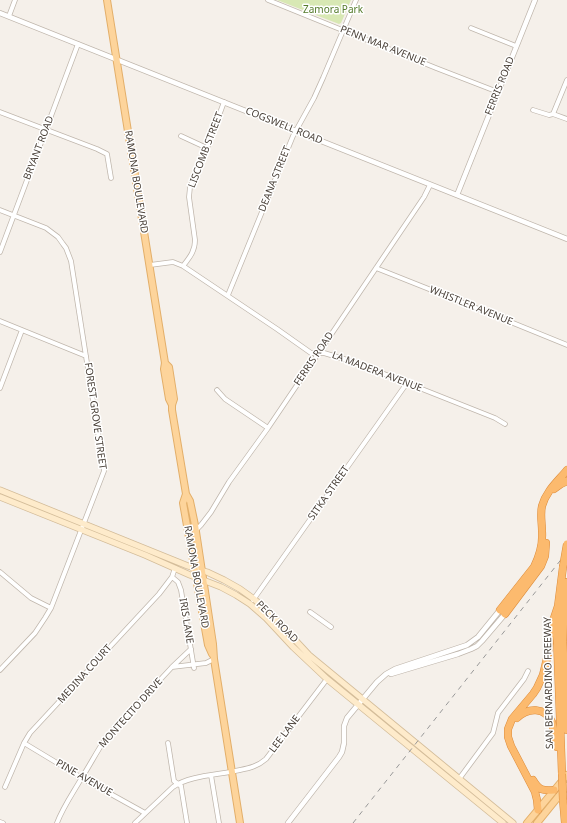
<!DOCTYPE html>
<style>
body{margin:0}
canvas{display:block;background:#f5f0ea}
</style>
<canvas width="567" height="823"></canvas>
<script>
const context = document.querySelector('canvas').getContext('2d');
context.lineJoin = 'round';
function fillPath(path, color) {
  context.fillStyle = color;
  context.fill(path, 'evenodd');
}
function stroke(path, color, width, dash) {
  context.strokeStyle = color;
  context.lineWidth = width;
  context.lineCap = dash ? 'butt' : 'round';
  context.setLineDash(dash || []);
  context.stroke(path);
}
function write(font, color, halo, rows, align = 'center') {
  context.font = font + ' "Noto Sans",sans-serif';
  context.lineWidth = 3;
  context.setLineDash([]);
  context.textBaseline = 'middle';
  context.strokeStyle = halo;
  context.fillStyle = color;
  for (const [text, x, y, turn = 0] of rows) {
    context.save();
    context.translate(x, y);
    context.rotate((+turn || 0) * Math.PI / 180);
    context.textAlign = isNaN(turn) ? turn : align;
    if (halo) context.strokeText(text, 0, 0);
    context.fillText(text, 0, 0);
    context.restore();
  }
}
const green = new Path2D(`
 M277,0H351L341,23L339,24Z`);
const minor = new Path2D(`
 M268,0L436,68L498,92
 M9,16L15,0
 M471,28L516,46
 M533,110L549,115L553,114L567,119
 M0,112L97,149L107,154L111,178
 M553,114L567,80
 M181,136L207,148
 M0,210L46,228L58,237L63,244L66,248L71,261L104,471L51,608L45,618L35,633L0,670
 M0,252L78,44
 M150,265L173,262L183,266L277,329L311,353H324L354,362L495,418L505,424
 M183,266C190,257 195,251 195,240L189,197L190,187L207,148L224,102
 M376,268L459,301L567,345
 M228,295L293,136L314,98L323,78L356,0
 M0,321L86,356
 M0,388L22,330
 M217,390L225,399L268,428
 M196,530L201,525L211,512L229,482L268,428L424,197L430,185
 M0,572L31,598L51,608
 M172,577L178,582L181,590L194,668
 M253,600L407,383
 M310,612L331,627
 M172,667L206,663L214,659
 M24,743L82,778L145,813
 M168,743L174,781L181,786L187,823
 M211,775L219,823
 M459,779L493,733L498,713L524,679L528,671
 M5,787L24,743L30,733L159,594L172,577L175,568
 M0,822L3,823
 M57,823C63,807 73,793 81,779C90,765 97,751 106,738L172,667L191,649
 M135,823L173,787C190,775 220,775 240,770C250,768 258,766 266,759L327,679`);
const tertiary = new Path2D(`
 M0,13L567,239
 M457,195L535,0
 M391,674L458,654L471,649L477,646L482,641L505,614
 M288,823L339,757L342,752L344,743V726L347,718L377,682L386,674L395,669L467,645L478,637L500,610`);
const secondary = new Path2D(`
 M0,490L188,566L207,572L224,580L240,589L254,599L270,613L309,655L513,823
 M0,497L145,555L190,575L221,587L236,595L250,604L266,618L293,647L327,679L503,823`);
const primary = new Path2D(`
 M107,0L165,363L164,369L169,399L172,405
 M165,363L169,367L174,399L172,405V410L186,494L190,501L195,525L213,644L214,659L240,823
 M186,494L183,503L206,634L208,645L212,654
 M527,823L567,775
 M537,823L567,786`);
const motorway = new Path2D(`
 M554,489L561,484L567,481
 M567,582L564,607L563,642L567,730
 M500,610L534,567C540,555 543,544 542,531C542,523 540,514 542,506C546,491 558,481 567,470
 M505,614L541,566L545,556L546,543
 M517,718C528,707 545,707 552,722L557,747
 M562,774L557,639L558,606L563,567
 M533,780C539,790 542,791 554,790
 M563,800L565,823
 M538,810L537,800L535,792L511,746L508,737V729L512,719L533,694L537,688L543,675L548,654L551,627L558,606`);
const rail = new Path2D(`
 M353,823L567,552`);
const motorwayBridge = new Path2D(`
 M563,567L567,544
 M562,774L563,800`);
const parkNames = [
 ["Zamora Park",333,10]
];
const streetNames = [
 ["PENN MAR AVENUE",383,46,22],
 ["FERRIS ROAD",500,86,-68],
 ["COGSWELL ROAD",284,126,22],
 ["BRYANT ROAD",39,148,-69],
 ["LISCOMB STREET",206,150,-69],
 ["DEANA STREET",275,179,-68],
 ["RAMONA BOULEVARD",136,182,81],
 ["WHISTLER AVENUE",471,306,22],
 ["FERRIS ROAD",314,359,-56],
 ["LA MADERA AVENUE",377,372,21],
 ["FOREST GROVE STREET",95,416,82],
 ["SITKA STREET",329,493,-55],
 ["RAMONA BOULEVARD",196,577,80],
 ["IRIS LANE",186,621,81],
 ["PECK ROAD",277,622,45],
 ["MEDINA COURT",85,674,-48],
 ["SAN BERNARDINO FREEWAY",549,683,-91],
 ["MONTECITO DRIVE",131,713,-48],
 ["LEE LANE",285,734,-53],
 ["PINE AVENUE",84,778,30]
];
fillPath(green, '#d8e8b4');
stroke(minor, '#c0b7ad', 5.5);
stroke(tertiary, '#c0b7ad', 6);
stroke(secondary, '#d4bd9a', 7);
stroke(primary, '#e3af6a', 8);
stroke(motorway, '#dc8c3c', 8);
stroke(minor, '#fff', 4);
stroke(tertiary, '#fff', 4.5);
stroke(secondary, '#feebcb', 5.5);
stroke(primary, '#fdd49b', 6);
stroke(motorway, '#fcba6e', 7);
stroke(rail, '#989898', 1, [5, 5]);
stroke(motorwayBridge, '#dc8c3c', 8, []);
stroke(motorwayBridge, '#fcba6e', 7);
write('10px', '#547b2b', '#fff', parkNames);
write('10px', '#494038', '#fff', streetNames);
</script>
